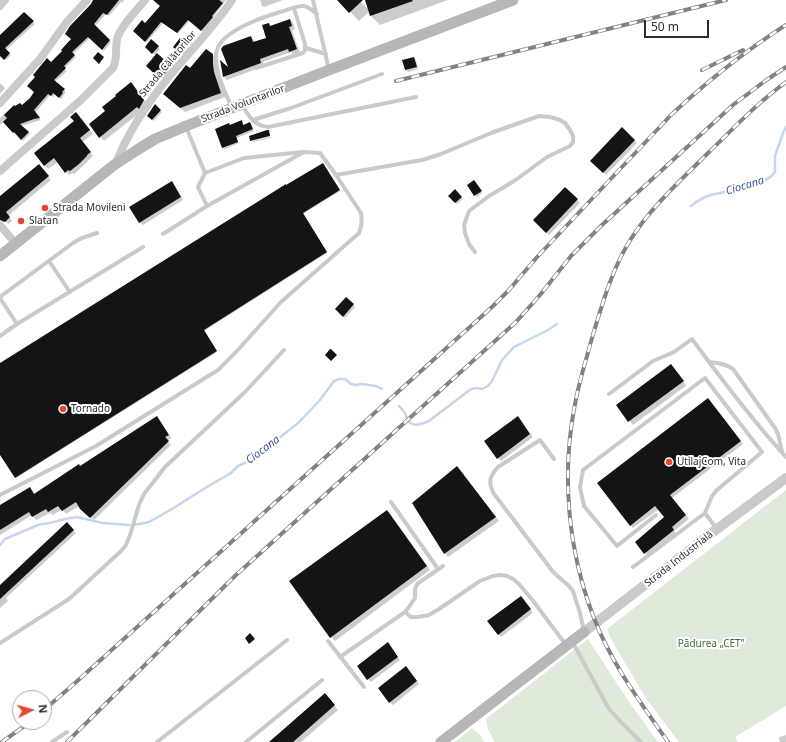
<!DOCTYPE html>
<meta charset="utf-8">
<style>
body{margin:0}
#map{position:relative;width:786px;height:742px;overflow:hidden;background:#fff;font-family:"Noto Sans",sans-serif}
canvas{display:block}
.north{position:absolute;left:12px;top:690px;width:40px;height:40px;box-sizing:border-box;background:#fff;border:1px solid #ababab;border-radius:50%;rotate:84deg;font-size:11px;font-weight:700;line-height:16px;text-align:center;color:#2d2d2d}
.north::after{content:'';display:block;margin:auto;width:14px;height:18px;background:#e14a31;clip-path:polygon(50% 0,100% 100%,50% 72%,0 100%)}
.scale{position:absolute;left:644px;top:20px;width:65px;height:18px;box-sizing:border-box;border:2px solid #2d2d2d;border-top:0;padding-left:5px;font-size:12px;line-height:14px;white-space:nowrap;color:#2d2d2d;-webkit-text-stroke:3px #fff;paint-order:stroke}
</style>
<div id="map">
<canvas width="786" height="742"></canvas>
<div class="north">N</div>
<div class="scale">50 m</div>
</div>
<script>
const context = document.querySelector('canvas').getContext('2d');
context.lineJoin = 'round';
function fillPath(path, color) {
  context.fillStyle = color;
  context.fill(path, 'evenodd');
}
function stroke(path, color, width, dash) {
  context.strokeStyle = color;
  context.lineWidth = width;
  context.lineCap = dash ? 'butt' : 'round';
  context.setLineDash(dash || []);
  context.stroke(path);
}
function write(font, color, halo, rows, align = 'center') {
  context.font = font + ' "Noto Sans",sans-serif';
  context.lineWidth = 4;
  context.setLineDash([]);
  context.textBaseline = 'middle';
  context.strokeStyle = halo;
  context.fillStyle = color;
  for (const [text, x, y, turn = 0] of rows) {
    context.save();
    context.translate(x, y);
    context.rotate((+turn || 0) * Math.PI / 180);
    context.textAlign = isNaN(turn) ? turn : align;
    if (halo) context.strokeText(text, 0, 0);
    context.fillText(text, 0, 0);
    context.restore();
  }
}
const green = new Path2D(`
 M786,490V706L735,737L738,742H679L647,700L619,653L610,637L607,629Z
 M588,639L629,702L658,742H495L488,729L486,719Z
 M472,728L481,736L485,742H455Z`);
const shadow = new Path2D(`
 M94,0H124L122,3L121,2L109,16L106,14L95,26L111,42L104,51L90,38L73,54L76,57L64,69L67,71L55,82L66,92L63,95H64L61,99L55,94L53,97L50,95L35,113L41,120L21,126L30,134L23,141L16,133L15,134L4,122L0,125V118L7,111L9,112L22,106L31,99L51,63L63,51L73,39Z
 M167,0H226L213,18L214,19L203,32L190,20L178,34L163,23L147,42L134,31L145,24Z
 M260,0H283L264,7L262,6Z
 M339,0H359L370,11L371,0H448L380,25L371,16L370,11L359,21Z
 M24,13L35,24L6,50L11,55L6,60L0,55V37Z
 M290,20L293,23L295,29L292,31L300,52L293,55L291,52L263,62L264,66L227,80L224,77L222,70H230L251,37L254,40L255,43L267,38L268,24L271,27Z
 M180,40L189,48L184,55L174,47Z
 M152,41L160,49L156,53L172,68L163,80L147,66L156,56L146,47Z
 M212,55L216,59L225,97L185,112L168,98L190,69Z
 M414,58L416,60L418,69L408,72L406,70L404,61Z
 M0,83L5,88L0,94Z
 M135,88L148,105L142,111L104,141L100,137Z
 M155,106L162,112L154,121L148,116Z
 M80,117L93,134L82,142L93,156L82,167L74,174L73,173L69,175L58,162L48,169L35,153L75,122Z
 M241,121L244,125H251L254,131L237,138L239,143L225,149L223,148L216,129Z
 M622,129L637,143L606,175L591,161Z
 M271,137V138L253,142L252,141Z
 M323,164L340,191L303,214L327,253L204,331L217,352L16,478L0,453V364Z
 M41,168L51,180L8,216L12,221L8,224L6,222H3L0,219V197Z
 M476,183L482,193L477,197L475,195Z
 M174,185L183,200L143,225L140,222Z
 M565,188L580,203L549,235L534,220Z
 M455,191L463,199L457,204L450,196Z
 M346,299L355,307L345,318L336,309Z
 M671,365L686,385H687L633,425L617,405Z
 M711,403L743,444L672,498L689,519L674,531L676,533L648,556L645,553L666,518L659,509L633,528L630,525Z
 M160,421L171,438L167,441L171,445L94,520L85,512L79,506L66,514L62,509L53,515L50,513L36,520L32,515L0,535V506L30,488L35,494L80,467Z
 M520,421L533,437L501,461L498,458Z
 M457,467L461,471L499,521L448,557L445,553Z
 M387,511L391,515L430,570L335,641L331,637Z
 M67,524L76,533L6,598L8,601L0,608V587Z
 M524,600L533,613L501,637L498,634Z
 M390,647L400,660L371,682L368,679Z
 M409,670L419,684L393,705L390,702Z
 M329,699L338,710L301,742H270Z
 M786,735V742H780L779,737Z`);
const stream = new Path2D(`
 M691,206C697,201 704,197 711,195C727,191 766,186 775,172V156L783,133L786,127
 M399,406C401,409 404,411 405,413C406,415 407,418 408,420C412,428 422,424 429,421L471,389L477,388L482,389L488,386L492,381L502,360L514,347L548,330L557,324
 M134,525L149,522L172,509L205,488L231,473L238,466L253,459L298,423L320,400L334,381L339,379H345L351,384L356,385L362,384L376,386L382,389
 M0,545L5,539L38,525L54,522L65,519L77,517L103,523L129,525`);
const building = new Path2D(`
 M93,0H119L107,15L103,13L94,24L110,40L102,50L88,37L72,52L75,55L64,66L66,68L54,80L65,89L62,92L63,93L59,98L53,93L51,96L48,94L34,110L40,118L34,119L20,124L29,132L21,140L14,132L13,133L3,122L7,118L4,115L14,105L15,106L20,103L22,105L30,98L34,92L27,86L35,77L33,75L47,58L51,62L62,51L61,50L71,39L65,34L70,26L91,4Z
 M153,0H219L223,3L212,16L213,17L201,31L188,20L177,33L161,22L145,42L133,31L142,20L145,23L160,6Z
 M337,0H363L349,13Z
 M365,0H412L413,1L370,16Z
 M24,12L34,21L5,48L10,53L4,60L0,56V35Z
 M290,19L292,26L289,27L297,49L289,52L288,49L260,59L261,63L223,77L220,60L228,67L221,49L223,46L251,36L253,42L266,38L262,25L269,23L270,26Z
 M180,38L188,46L181,54L173,47Z
 M151,39L159,46L152,54L145,47Z
 M206,49L213,54V64L214,72L221,93L180,108L163,94L186,65L190,68Z
 M98,52L104,57L99,64L93,58Z
 M157,53L171,66L160,79L146,66Z
 M414,57L417,67L405,70L402,60Z
 M131,82L144,100L139,109L137,107L99,138L89,124L105,111L102,107L116,96L115,95Z
 M155,104L161,110L152,120L147,116Z
 M76,112L90,130L80,138L91,152L87,155V156L79,164L70,171L68,170L65,173L54,158L44,166L34,153L74,121L70,117Z
 M242,120L243,125L250,122L253,129L236,136L238,142L222,148L215,129L229,123L230,125Z
 M622,127L635,140L603,173L590,161Z
 M267,130H269L270,136L250,141L249,136Z
 M323,163L340,190L303,213L327,252L204,330L217,351L15,478L0,455V363L286,184V185Z
 M39,164L49,176L6,212L10,217L5,222L0,220V196Z
 M474,180L482,191L474,196L467,185Z
 M172,181L181,197L139,223L129,207Z
 M565,187L578,199L546,233L533,220Z
 M455,189L462,197L455,203L448,196Z
 M346,297L354,304L343,317L335,309Z
 M330,349H331L337,355L331,361L325,355Z
 M671,364L684,381L628,422L616,405Z
 M708,398L741,441L670,495L686,515L672,527L674,530L644,554L635,542L664,517L655,506L630,526L597,483Z
 M157,416L169,435L165,437L169,441L90,518L80,509L76,502L62,511L58,506L48,512L46,509L32,517L29,512L0,530V505L30,487L34,494L79,464L80,466Z
 M518,416L530,434L497,459L484,441Z
 M457,466L496,517L444,554L412,503Z
 M387,510L427,566L330,638L289,581Z
 M67,522L74,530L0,599V585Z
 M521,596L531,609L498,635L487,621Z
 M250,633L255,639L249,644L245,638Z
 M388,642L398,657L367,680L357,666Z
 M406,666L417,681L389,703L378,688Z
 M325,693L335,705L293,742H269Z`);
const service = new Path2D(`
 M313,0L329,70
 M306,48L326,54
 M256,68L303,53L305,50V44L294,8
 M242,105C249,116 253,125 268,127L416,97
 M232,108C225,92 212,66 217,50C222,31 263,17 280,12C288,10 297,5 304,6C309,7 313,11 317,14
 M253,120L291,108L382,74
 M186,127L205,173L244,158L303,152
 M205,173L198,187L207,206
 M336,175L422,160L441,154L491,133L539,116L550,117L560,120L565,123L570,130L573,136V142L570,146L547,157L517,179L501,189L489,196L469,211L464,225L465,233L469,244L475,252
 M49,261L70,292
 M0,297L73,243L82,238L97,233
 M0,298L17,324
 M0,336L17,324L143,247
 M709,362C717,363 726,363 733,369L775,428L778,434L782,452
 M609,394L653,361L674,352L692,339C722,380 752,420 786,457
 M554,459L540,440L498,467C489,477 488,483 494,494L554,573L569,586L573,591L580,613L584,631
 M0,495L96,446L218,370L236,352L281,302L359,233C362,225 362,221 361,213L336,175L320,153L304,152L207,206L163,234
 M391,502L438,569
 M656,515L617,546L584,506L580,487L583,470L705,378L762,452L717,490L712,496L705,513L717,529
 M633,567L705,513
 M405,612L411,617H418L429,615L439,609L480,581L493,576L500,575L507,576L513,579L519,584L534,602L566,645
 M328,641L364,687
 M0,643L69,599L121,551L126,545L130,535L139,505L144,494L165,467L245,392L284,350
 M573,643L609,709L619,720L641,742
 M340,657L405,612L409,607L415,598V589L417,584L443,566
 M52,742L67,732
 M157,742L287,640
 M246,742L322,680`);
const minor = new Path2D(`
 M0,6L5,0
 M0,103L40,59L66,23L87,0
 M115,165C127,135 144,108 164,83C186,55 212,30 232,0
 M0,171L81,100L113,68C118,58 115,49 117,39C120,27 137,10 145,0
 M0,225L16,244`);
const tertiary = new Path2D(`
 M584,632L717,529L786,478`);
const secondary = new Path2D(`
 M0,256L114,165L137,150L155,139L186,126L329,70L513,0
 M441,742L584,632`);
const rail = new Path2D(`
 M702,70L743,50
 M396,81L726,0
 M44,710L75,683L492,307L508,291L538,256L672,114C708,81 745,51 786,25
 M2,742L30,722
 M67,742L236,575L516,322L540,295L571,256L602,225L733,105L765,81L786,67
 M668,742C641,703 611,663 594,618C568,551 561,475 575,404C579,382 586,360 592,338C602,305 611,272 629,242C650,208 680,181 707,154C733,129 757,103 786,82`);
const markers = [
 [45,208,4,"#e14a31"],
 [21,221,4,"#e14a31"],
 [63,409,4,"#e14a31"],
 [669,462,4,"#e14a31"]
];
const streetNames = [
 ["Strada Călătorilor",168,64,-50],
 ["Strada Voluntarilor",243,104,-21],
 ["Strada Industrială",679,559,-38]
];
const poiNames = [
 ["Strada Movileni",53,208],
 ["Slatan",29,221],
 ["Tornado",71,409],
 ["UtilajCom, Vita",677,462]
];
const parkNames = [
 ["Pădurea „CET”",711,644]
];
const waterNames = [
 ["Ciocana",745,186,-17],
 ["Ciocana",263,450,-37]
];
fillPath(green, '#dfeada');
fillPath(shadow, '#0003');
stroke(stream, '#c7d5ea', 2.5);
fillPath(building, '#141414');
stroke(service, '#cacaca', 4);
stroke(minor, '#cacaca', 8);
stroke(tertiary, '#cacaca', 10);
stroke(secondary, '#b7b7b7', 11);
stroke(rail, '#828282', 4);
stroke(rail, '#fff', 2.5, [8]);
for (const [x, y, r, color] of markers) {
  const dot = new Path2D();
  dot.arc(x, y, r, 0, 2 * Math.PI);
  context.fillStyle = color;
  context.fill(dot);
  stroke(dot, '#fff', 1.5);
}
write('10px', '#2d2d2d', '#fff', streetNames);
write('10px', '#2d2d2d', '#fff', poiNames, 'left');
write('10px', '#47673b', '#fff', parkNames);
write('italic 11px', '#3d5d8d', '#fff', waterNames);
</script>
